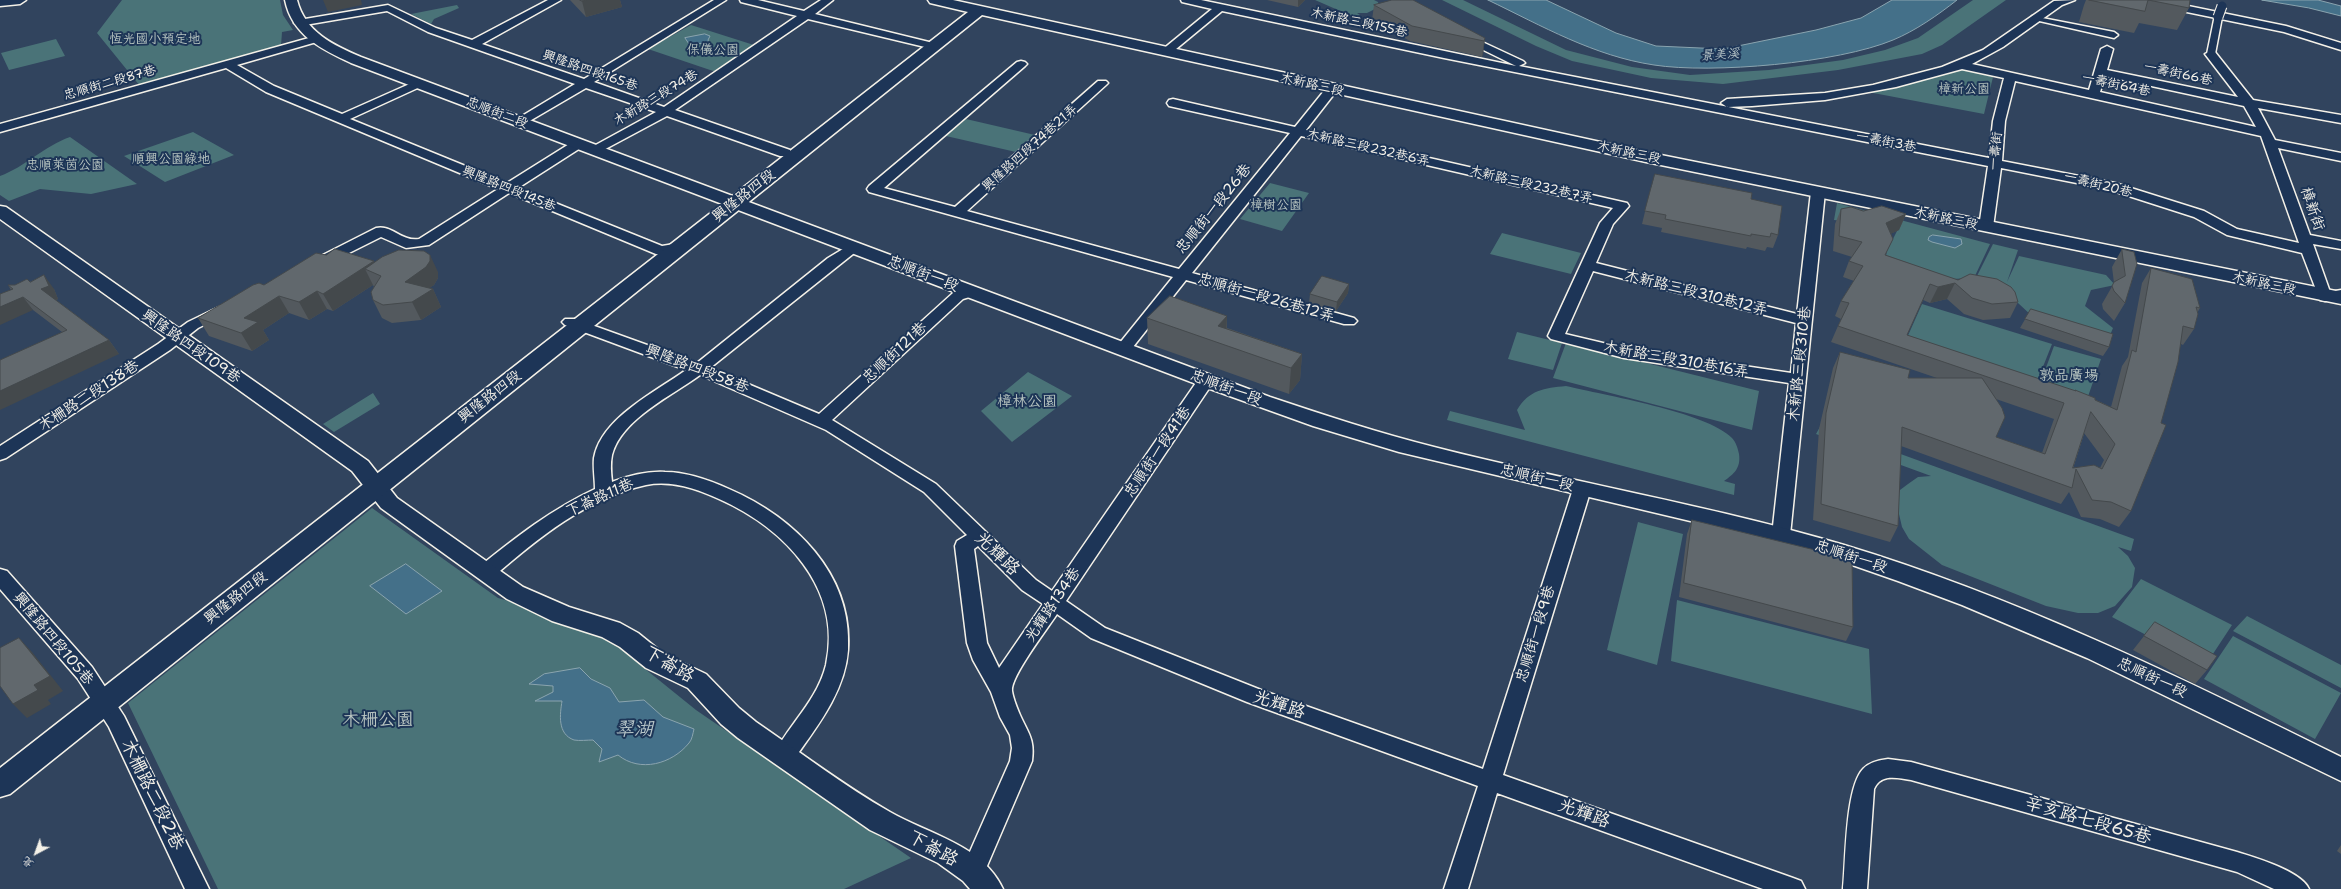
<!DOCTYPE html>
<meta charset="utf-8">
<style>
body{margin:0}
#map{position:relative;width:2341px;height:889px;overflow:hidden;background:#31445e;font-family:"Shantell Sans","LXGW WenKai TC",sans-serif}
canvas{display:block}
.north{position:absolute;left:16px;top:833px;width:40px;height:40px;-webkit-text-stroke:3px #1d3557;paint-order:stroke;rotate:221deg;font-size:11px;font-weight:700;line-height:16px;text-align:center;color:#f4f1e8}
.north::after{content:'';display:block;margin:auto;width:14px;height:18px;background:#f4f1e8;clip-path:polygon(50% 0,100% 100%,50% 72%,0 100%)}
</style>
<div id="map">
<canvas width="2341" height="889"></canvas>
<div class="north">北</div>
</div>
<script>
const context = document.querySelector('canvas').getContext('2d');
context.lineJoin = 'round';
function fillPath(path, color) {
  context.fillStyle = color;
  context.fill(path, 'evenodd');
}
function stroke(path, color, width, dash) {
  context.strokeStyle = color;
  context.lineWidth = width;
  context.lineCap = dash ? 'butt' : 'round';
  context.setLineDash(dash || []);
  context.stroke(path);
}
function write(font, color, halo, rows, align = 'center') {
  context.font = font + ' "Shantell Sans","LXGW WenKai TC",sans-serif';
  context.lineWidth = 4;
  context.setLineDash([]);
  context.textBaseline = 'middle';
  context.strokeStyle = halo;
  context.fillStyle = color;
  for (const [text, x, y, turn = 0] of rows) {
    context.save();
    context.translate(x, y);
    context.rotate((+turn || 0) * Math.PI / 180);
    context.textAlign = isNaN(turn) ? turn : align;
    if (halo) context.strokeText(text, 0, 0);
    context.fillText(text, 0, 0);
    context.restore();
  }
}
const green = new Path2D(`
 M122,0H280L283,15L293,30L282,32L281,46L140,86L97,33Z
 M1315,0H1374L1378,2L1379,7L1367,13H1357L1360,15L1354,17Z
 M1442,0H1463L1566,50L1632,67L1690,75L1769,70L1843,60L1885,50L1918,38L1973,0H2006L1942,45L1922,54L1838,70L1723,84L1651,78L1572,61L1536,46Z
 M457,5L459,8L434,19L431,24L411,14Z
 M691,25L757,46L719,73L648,49Z
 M56,39L65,56L9,70L1,53Z
 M1963,69L1993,77L1984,114L1868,92Z
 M966,119L1035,135L1016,152L946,136Z
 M193,132L234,155L165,182L124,156Z
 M70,137L137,184L91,194L40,189L9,201L0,195V176C25,167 44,146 70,137Z
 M1270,183L1309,193L1282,231L1240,219Z
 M1837,203L1990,244L1974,278L1952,279L1883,270L1887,251L1899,227L1834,220Z
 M1502,233L1581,253L1571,274L1490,254Z
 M1993,244L2018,250L2007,282L2019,256L2106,275L2115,285L2091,290L2085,306L2113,328L2108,340L2032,316L2004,290L1971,288Z
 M1922,304L2052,344L2033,392L1902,349Z
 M1517,332L1562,343L1553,370L1508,359Z
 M1566,343L1759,391L1752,430L1553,378Z
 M2054,346L2101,359L2084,408L2037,392Z
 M1028,372L1072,396L1012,442L981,411Z
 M1566,386C1603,395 1707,412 1732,438C1736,442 1738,449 1739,454C1741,468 1734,474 1724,481L1735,484L1734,495L1447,420L1450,411L1525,430L1517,410C1529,390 1544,388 1566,386Z
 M373,393L380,404L334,432L323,424Z
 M1821,425L2134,539L2131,551L2118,547L2128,556L2135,568L2132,587L2115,606L2098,613H2078L2046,606L1942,565L1909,539L1902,527L1896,501L1900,490L1908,484L1918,477L1931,476L1816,434Z
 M372,508L498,598L567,618L638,654L639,664L696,710L911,858L844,889H218L128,703Z
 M1638,522L1683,534L1657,665L1607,650Z
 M2141,579L2232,625L2205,666L2112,617Z
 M1677,600L1869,649L1872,714L1671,661Z
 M2247,616L2341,665V688L2233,631Z
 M2233,636L2341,693L2315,739L2204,679Z`);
const water = new Path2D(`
 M1488,0H1546L1616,33L1656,46L1723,49L1816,30L1861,18L1892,0H1957C1938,15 1915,31 1893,40C1838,63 1712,74 1654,65C1594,56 1542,26 1488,0Z
 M2262,0H2318L2341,6V16L2309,8Z
 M705,34L710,36L708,40L709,43L689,44L685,38Z
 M1933,235L1961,239L1962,244L1955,248L1932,242L1928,240L1929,237Z
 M406,564L442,591L406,614L370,586Z
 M580,668L591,679L610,688L619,702L644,700L663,717L694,729C693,733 692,740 689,743C672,764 640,773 618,755L599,762L602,749L593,740C588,740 579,741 574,740C557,734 560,714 562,701H535L553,692V686L529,684L544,674Z`);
const pedestrian = new Path2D(`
 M2215,15L2222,17L2215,54L2211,57L2207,54Z
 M2032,16L2114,32L2118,35L2114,38L2035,20H2032Z`);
const minor = new Path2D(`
 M548,0H561L482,44L584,79L714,0H726L594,82L664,107L797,16L741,2L740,0H758L804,11L821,0H833L815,14L929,42L931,44L925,47L808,19L675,110L790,150L791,153L790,156H780L667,116L596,154L590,150L592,147L656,112L586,88L521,126L515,122L517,119L575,84L428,32L387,11L299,26L294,23L299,20L388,5L436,28L472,40Z
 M1181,0H1201L1516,66L1459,38V34L1463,33L1523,61L1525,63L1519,66L1989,158L1993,121L2004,78L1962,69L1896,87L1825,100L1752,106L1727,107L1721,103L1727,99L1825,93L1873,85L1942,67L1983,50L2054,1L2075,0L2062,5L2003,47L1972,64L2089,90L2101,49L2107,46L2113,49L2107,70L2238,97L2205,54L2211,51L2215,52L2253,100L2341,115V123L2258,108L2275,140L2341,153V161L2278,148L2310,235L2341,241V249L2313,244L2330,292L2341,290V298L2325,301L2320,300L2302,253L2227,235L2194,217L2107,189L2001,168L1993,227L1986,231L1979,227L1988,166L1444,58L1222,11L1170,54H1162L1160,52L1162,50L1212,9L1182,2ZM2105,76L2244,106L2256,127L2100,92ZM2015,81L2261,136L2299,243L2237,229L2204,211L2115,183L2002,161L2005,121Z
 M2138,0H2159L2286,26L2341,43V50L2284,32L2143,3Z
 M316,36L320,37V41L237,65L274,86L342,114L414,82H422L424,84L422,86L350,119L507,183L574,141H582L584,144L582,147L518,188L662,246L680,243L687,247C682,254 664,256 656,254L509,193L429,245L406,248L381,237L325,265H315L313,262L315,259L376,228C391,224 402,242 419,239L498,189L266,92L226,68L0,132V124Z
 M1021,61L1025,62L1027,64L1025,66L884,188L955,207L1098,81H1106L1108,83L1106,85L967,211L1179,269L1290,133L1169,106L1167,103L1169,100L1173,99L1295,127L1328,86L1332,85L1338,89L1306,130L1627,203L1629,206L1613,224L1596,263L1797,314L1811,192L1818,188L1823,189L1825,192L1790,535L1787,540L1781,542L1775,540L1772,535L1789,383L1624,358L1551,339L1548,336L1600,223L1613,208L1301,136L1192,273L1354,318L1357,321L1354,324H1344L1186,280L1129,352H1117L1115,349L1173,277L869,192L867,189L869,186L1017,62ZM1593,271L1796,323L1791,373L1624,348L1565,334Z
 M853,243L858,244L860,247L858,250L710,368L819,414L953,293L971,288L976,289L978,292L976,295L963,299L832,420L936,484L1036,580L1052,591L1200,377H1212L1214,381L1066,601L1105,628L1261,690L1483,769L1573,489L1576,485L1582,483L1588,485L1591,489L1503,775L1793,878L1801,881L1805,889H1763L1497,793L1468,889H1444L1478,786L1247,702L1091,638L1057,614C1048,628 1010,677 1012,691C1013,698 1017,708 1020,715C1028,733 1035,739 1032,761L981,880L973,883L965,880L961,872L1010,761L1012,748L1010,735L1000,717L991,692L973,660L967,643L955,546L957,541L967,535L924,492L826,430L700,375C673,395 621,419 612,455C610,464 611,473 612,482C628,476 648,471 665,472C687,472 709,480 729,489C794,517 853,574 848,650C845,693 815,729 792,762L784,765L776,762L773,756C789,724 817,701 826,665C843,588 784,528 719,499C697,489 672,480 646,485C587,498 538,538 493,577L486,579L479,577L477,572L479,567C516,537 552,509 595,489C595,479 593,468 594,458C601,418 657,391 686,370L565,325L562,322L565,319H575L697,363L828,258ZM978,546L1022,590L1043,604L999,668L987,643L974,549Z
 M221,306L226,308L229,311L226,314L198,328L170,350L6,458L0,460V446L158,344L188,322Z
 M0,569L7,571L92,667L124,716L209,889H185L109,727L78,679L0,589Z
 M1888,759L1911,762L2237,852C2256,858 2301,871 2309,889H2274L2237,872L1911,780C1897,778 1881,773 1874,789L1867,889H1843C1846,862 1845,788 1863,769C1869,762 1880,760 1888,759Z`);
const tertiary = new Path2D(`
 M0,0H26L20,4L0,6Z
 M285,0H297C305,32 333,45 361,57L1270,397C1324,415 1378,433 1434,447C1570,482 1709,505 1844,545C2016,597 2180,677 2341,757V781L2087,658L1962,605L1898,581L1835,559L1741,533L1399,452L1313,426L1199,385L351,63C321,49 292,35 285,0Z
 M0,206L6,207L368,461L397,498L523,587L569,607L620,623L638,633L664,654L706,674L739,708L756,722C800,752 844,786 890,812C928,834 983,845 1003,889H970L963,881L938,863L870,830L738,738L721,724L688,688L646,668L620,647L602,637L552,621L507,599L381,508L352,471L0,219Z`);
const secondary = new Path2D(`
 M928,0H953L1646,152L2341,292V304L1646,162L982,15L10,794L0,797V768L968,12L930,3Z`);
const pedestrianBridge = new Path2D(`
 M2218,17L2222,6`);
const wall = new Path2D(`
 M570,0H620L622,7L586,17Z
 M1267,0H1305L1298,7Z
 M2086,0H2190L2189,8L2177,30L2139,23L2134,33L2079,22L2084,5Z
 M1374,5L1485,38L1483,54L1482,57L1410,41L1372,20Z
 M1651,187L1751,199L1778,235L1773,248L1767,247L1765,251L1747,247L1746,249L1661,232L1662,228L1642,224Z
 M1841,209L1906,214L1899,230L1890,234L1886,255L2018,302L2010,318L1983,320L1964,314L1947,299L1930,303L1923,300L1907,335L2074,391L2075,390L2111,407L2122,366L2128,357L2142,283L2151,268L2200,308L2197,313L2194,329L2183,345L2181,344L2131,511L2119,527L2100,519L2081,517L2069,492L2061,504L1901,446L1898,526L1890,542L1813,520L1819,429L1833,368L1840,352L1908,378H1937L1831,342L1841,319L1835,316L1841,301L1854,281L1843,277L1849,261L1852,257L1833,251L1835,224ZM1996,399L2054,419L2042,453L1996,437ZM2084,433L2104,460L2100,468H2073Z
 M2122,249L2134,252L2125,303L2114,321L2103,309L2102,304L2114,283L2112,267Z
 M326,255L374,261V263L438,272V278L434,285L429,288L433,289L441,307L421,320L392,323L382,318L373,300L374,287L373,285L333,311L327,309L309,320L289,313L263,330L269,340L252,351L209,336L198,318L264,285Z
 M30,282L54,289L58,299L56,300L109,340L119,354L62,332L33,310L11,290L8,285H15Z
 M1349,284L1348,293L1336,311L1309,303L1310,294Z
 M2031,309L2109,347L2103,356L2020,328Z
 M1227,316V328L1302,354L1300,380L1289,394L1148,344L1147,318Z
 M1692,520L1853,627L1846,641L1679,597L1687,534Z
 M2144,636L2207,670L2195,684L2133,650Z
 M2341,845V854L2337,851Z`);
const shadedWall = new Path2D(`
 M323,0H361L362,5L328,12Z
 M587,0H620L622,7L586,17L582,1Z
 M1298,0H1305L1298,7Z
 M1485,38L1483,54L1482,57L1484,41Z
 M1906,214L1899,230L1880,239L1886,223Z
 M430,255L438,272V278L434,285L413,300L405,282Z
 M374,261L381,275L365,269L373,285L333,311L323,294Z
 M44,275L54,289L58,299L50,303L41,289Z
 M1955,283L1947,299L1930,303L1938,287Z
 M1349,284L1348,293L1336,311L1337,302Z
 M433,289L441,307L421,320L412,302Z
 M317,291L327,309L309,320L299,302Z
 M279,296L289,313L263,330L269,340L252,351L241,333L244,318Z
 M23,297L33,310L0,325V307Z
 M1227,316L1226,342L1218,326Z
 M109,340L119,354L0,410V391Z
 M1302,354L1300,380L1289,394L1291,368Z
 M19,638L32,652L63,691L48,700L51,704L27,718L13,704L34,685Z`);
const building = new Path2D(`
 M580,0H587L582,1Z
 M1392,0H1413L1485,38L1484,41L1412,26L1374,5Z
 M2089,0H2190L2189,8L2148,0L2145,11Z
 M1655,174L1752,193L1751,199L1782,206L1778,235L1771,233L1770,237L1751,234V236L1665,219L1666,215L1645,211Z
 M1882,206L1906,214L1886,223L1893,239L1885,255L1958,280L1970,274L1997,279L2011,287L2015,292L2018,302L1992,304L1972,298L1955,283L1938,287L1930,284L1907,335L2076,391L2075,390L2095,398V400L2117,410L2132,350L2136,352L2151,268L2192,279L2200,308L2196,307L2198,314L2194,329L2183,326L2178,362L2161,423L2166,425L2131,511L2111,502L2092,500L2076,469L2072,488L1902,427L1898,526L1821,504L1826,413L1840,352L1910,370L1908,378H1982L2002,408L2005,417L1996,437L2045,454L2064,403L1838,326L1849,303L1841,301L1863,266L1849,261L1862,242L1839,236L1841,209L1851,207L1863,211ZM2091,412L2115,444L2102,469L2094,465L2073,468Z
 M335,249L374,261L323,294L317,291L299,302L279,296L244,318L258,322L241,333L198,318L253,285L259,283L264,285L316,253L326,255Z
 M2122,249L2134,252L2137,264L2125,303L2114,291L2112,286L2114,282L2125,276Z
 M399,250L424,251L430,255V261L426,267L405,282L433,289L412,302L383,305L373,300L371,292L381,276L365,269L382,257Z
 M44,275L49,286L41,289L109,340L0,391V360L67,330L23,297L0,307V294L13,289L8,285H15L27,279L30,282Z
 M1322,276L1349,284L1337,302L1310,294Z
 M1170,296L1227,316L1218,326L1302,354L1291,368L1147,318Z
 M2031,309L2113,334L2109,347L2025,319Z
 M1692,520L1852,559L1853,627L1684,583Z
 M2155,622L2217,656L2207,670L2144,636Z
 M19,638L50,676L34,685L38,690L13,704L0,686V648Z`);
const farStreetnames = [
 ["木新路三段155巷",1359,23,12],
 ["興隆路四段165巷",590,71,19],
 ["一壽街66巷",2178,74,12],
 ["忠順街二段87巷",110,83,-16],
 ["木新路三段",1312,85,13],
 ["一壽街64巷",2116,85,12],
 ["木新路三段74巷",656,98,-31],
 ["忠順街二段",497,113,21],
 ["一壽街3巷",1886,142,11],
 ["興隆路四段74巷21弄",1030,148,-42],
 ["木新路三段232巷6弄",1368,148,13],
 ["一壽街",1996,151,-84],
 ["木新路三段",1629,153,12],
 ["木新路三段232巷7弄",1531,185,13],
 ["一壽街20巷",2098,185,14],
 ["興隆路四段145巷",509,189,22],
 ["木新路三段",1946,219,12],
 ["木新路三段",2264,284,12]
];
const farParknames = [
 ["恆光國小預定地",155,40],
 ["保儀公園",713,51],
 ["樟新公園",1964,90],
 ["順興公園綠地",171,160],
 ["忠順萊茵公園",65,166],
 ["樟樹公園",1276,206]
];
const farWaternames = [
 ["景美溪",1720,55,-4]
];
const streetNames = [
 ["興隆路四段",744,196,-38],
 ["忠順街一段26巷",1214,209,-51],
 ["樟新街",2312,209,71],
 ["忠順街一段",923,274,21],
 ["木新路三段310巷12弄",1696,293,14],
 ["忠順街一段26巷12弄",1266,298,16],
 ["興隆路四段109巷",191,347,35],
 ["忠順街121巷",895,353,-43],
 ["木新路三段310巷16弄",1676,360,10],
 ["木新路三段310巷",1800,364,-84],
 ["興隆路四段58巷",697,369,21],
 ["忠順街一段",1226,388,20],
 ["木柵路二段138巷",89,396,-33],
 ["興隆路四段",490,397,-38],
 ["忠順街一段41巷",1158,452,-56],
 ["忠順街一段",1537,478,13],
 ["下崙路11巷",600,498,-24],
 ["忠順街一段",1851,557,18],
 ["興隆路四段",236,598,-38],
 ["光輝路134巷",1053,605,-56],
 ["忠順街一段9巷",1536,634,-73],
 ["興隆路四段105巷",53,639,50],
 ["忠順街一段",2152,678,25]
];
const parkNames = [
 ["敦品廣場",2069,376],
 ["樟林公園",1027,402]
];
const nearStreetnames = [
 ["光輝路",997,554,44],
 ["下崙路",669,665,30],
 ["光輝路",1279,705,19],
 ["木柵路二段2巷",152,795,64],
 ["光輝路",1584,814,20],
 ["辛亥路七段65巷",2088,821,16],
 ["下崙路",933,849,29]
];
const nearParknames = [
 ["木柵公園",378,720]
];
const nearWaternames = [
 ["翠湖",634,730]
];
fillPath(green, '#4a7378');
fillPath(water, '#447089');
stroke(water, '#8aa4af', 1);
stroke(pedestrian, '#f4f1e8', 3);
stroke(minor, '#f4f1e8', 3);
stroke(tertiary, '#f4f1e8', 3);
stroke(secondary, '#f4f1e8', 3);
fillPath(pedestrian, '#1d3557');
fillPath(minor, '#1d3557');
fillPath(tertiary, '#1d3557');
fillPath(secondary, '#1d3557');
stroke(pedestrianBridge, '#f4f1e8', 11, []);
stroke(pedestrianBridge, '#1d3557', 9);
fillPath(wall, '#53595e');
fillPath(shadedWall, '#44494c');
fillPath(building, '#61686d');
stroke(building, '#44494c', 1);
write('13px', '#f4f1e8', '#1d3557', farStreetnames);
write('13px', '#b8c5c1', '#1d3557', farParknames);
write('italic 13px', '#b6c4c7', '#1d3557', farWaternames);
write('15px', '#f4f1e8', '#1d3557', streetNames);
write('15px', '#b8c5c1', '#1d3557', parkNames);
write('18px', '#f4f1e8', '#1d3557', nearStreetnames);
write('18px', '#b8c5c1', '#1d3557', nearParknames);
write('italic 19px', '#b6c4c7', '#1d3557', nearWaternames);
</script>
